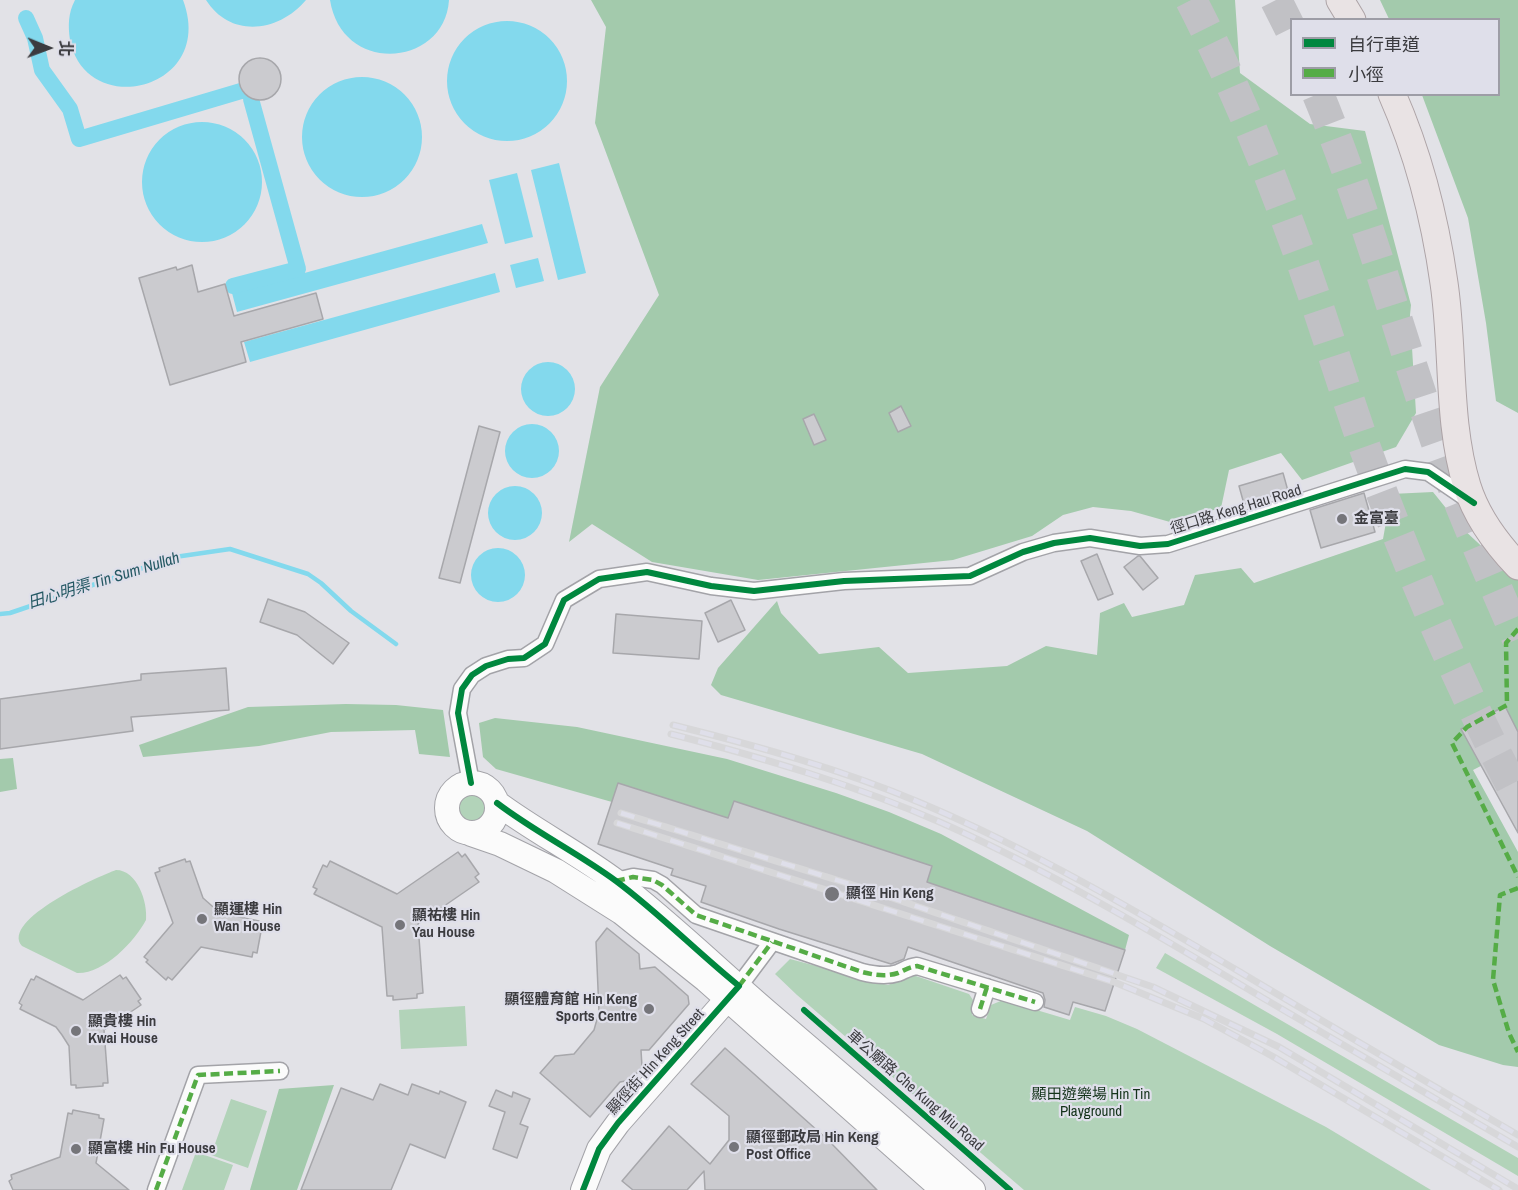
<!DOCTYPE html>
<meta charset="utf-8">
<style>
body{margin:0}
#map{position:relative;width:1518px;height:1190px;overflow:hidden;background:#e2e2e7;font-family:"Archivo Narrow","Noto Sans TC",sans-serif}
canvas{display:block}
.legend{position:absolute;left:1290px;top:18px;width:210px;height:78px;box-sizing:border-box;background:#dfdfea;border:2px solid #9d9da6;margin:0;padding:8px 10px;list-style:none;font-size:18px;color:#3b3b3f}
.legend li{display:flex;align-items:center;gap:12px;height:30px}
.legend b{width:30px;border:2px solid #9d9da6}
.north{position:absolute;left:18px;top:18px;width:60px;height:60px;-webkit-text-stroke:4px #dfdfea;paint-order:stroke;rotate:91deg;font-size:16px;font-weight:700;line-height:24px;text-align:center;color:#3b3b3f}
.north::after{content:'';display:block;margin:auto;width:21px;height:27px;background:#3b3b3f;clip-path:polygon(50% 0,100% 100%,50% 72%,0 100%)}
</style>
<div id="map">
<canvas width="1518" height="1190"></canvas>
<ul class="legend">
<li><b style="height:8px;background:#00873e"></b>自行車道</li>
<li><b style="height:8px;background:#55ac46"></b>小徑</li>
</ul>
<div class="north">北</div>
</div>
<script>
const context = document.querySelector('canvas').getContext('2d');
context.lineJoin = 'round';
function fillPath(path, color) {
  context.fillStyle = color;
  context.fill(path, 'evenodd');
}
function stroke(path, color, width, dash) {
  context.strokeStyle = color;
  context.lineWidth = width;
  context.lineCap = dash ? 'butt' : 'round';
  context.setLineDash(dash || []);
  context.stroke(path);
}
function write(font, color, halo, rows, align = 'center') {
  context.font = font + ' "Archivo Narrow","Noto Sans TC",sans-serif';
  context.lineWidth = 4.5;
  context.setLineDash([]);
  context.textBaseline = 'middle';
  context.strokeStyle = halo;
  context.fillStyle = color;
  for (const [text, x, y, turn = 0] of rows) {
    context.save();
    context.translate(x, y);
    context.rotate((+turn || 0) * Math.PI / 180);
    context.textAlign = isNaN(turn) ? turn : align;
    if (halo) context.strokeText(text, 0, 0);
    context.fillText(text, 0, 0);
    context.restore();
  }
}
const green = new Path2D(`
 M450 808a22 22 0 1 1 44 0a22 22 0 1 1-44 0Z
 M116,870C137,870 148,902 146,920C134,942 104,974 77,973L22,946C0,920 99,876 116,870Z
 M1165,953L1518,1158V1176L1277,1034L1156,968Z
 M790,959L888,985L913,975L969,994L975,1003L972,1015L986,1019L991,1005L1003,1000L1070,1020L1075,1007L1106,1016L1137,1029L1326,1127L1431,1190H1024L797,995L775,974Z
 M465,1006L467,1046L401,1049L399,1010Z
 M231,1099L267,1111L248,1168L211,1155Z
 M196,1152L233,1165L224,1190H182Z`);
const forest = new Path2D(`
 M591,0H1235L1240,73L1310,124L1365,131L1411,305L1410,315L1416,413L1396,447L1302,480L1281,453L1229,470L1221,508L1170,522L1131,511L1093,507L1063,515L1032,536L953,560L758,580L652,562L592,524L569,542L600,387L659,295L595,123L606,27Z
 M1380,0H1518V413L1496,401L1486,323L1468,218L1422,95L1498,94V20L1389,19Z
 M1433,492L1462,528L1518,580V747L1473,770L1518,852V1067L1503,1065L1439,1045L1270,946L1087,831L922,754L721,695L711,685L718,668L777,601L781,613L819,654L879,647L908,673L1007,666L1046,646L1097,655L1100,613L1124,603L1132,617L1184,605L1195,575L1241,568L1254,583L1383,539L1391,494Z
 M346,704L396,705L443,710L450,757L419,754L415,730L331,732L259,746L143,757L139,745L248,707Z
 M495,718L577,727L727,759L836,793L889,812L941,834L1129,935L1125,950L927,882L932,866L734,801L728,818L618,783L612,802L496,769L483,757L479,723Z
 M13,758L17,789L0,792V759Z
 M334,1085L297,1190H250L279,1089Z`);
const water = new Path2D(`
 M75,0H183C217,90 86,121 70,40C68,26 68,13 75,0Z
 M206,0H306C279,32 231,39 206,0Z
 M330,0H449C445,67 342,76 330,0Z
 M447 81a60 60 0 1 1 120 0a60 60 0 1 1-120 0Z
 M302 137a60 60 0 1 1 120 0a60 60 0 1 1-120 0Z
 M142 182a60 60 0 1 1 120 0a60 60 0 1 1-120 0Z
 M559,163L586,273L558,280L531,170Z
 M517,173L533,237L505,244L489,180Z
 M482,224L488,243L237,312L232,293Z
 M538,258L544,281L516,288L510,265Z
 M495,273L500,292L250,362L244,342Z
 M521 389a27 27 0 1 1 54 0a27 27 0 1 1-54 0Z
 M505 451a27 27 0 1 1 54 0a27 27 0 1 1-54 0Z
 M488 513a27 27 0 1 1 54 0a27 27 0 1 1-54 0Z
 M471 575a27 27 0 1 1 54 0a27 27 0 1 1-54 0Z`);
const stream = new Path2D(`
 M0,614L10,613L175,557L230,549L308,574L321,583L351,611L396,644`);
const canal = new Path2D(`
 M26,18L35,38L42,70L70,109L79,139L241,91
 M233,286L298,269L251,99`);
const building = new Path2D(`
 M239 79a21 21 0 1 1 42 0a21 21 0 1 1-42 0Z
 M192,265L198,292L225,284L234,316L316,293L323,319L241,342L246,362L170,385L139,278L176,267L177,270Z
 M901,406L911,426L898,432L889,413Z
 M814,414L826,440L814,445L803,419Z
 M479,426L500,432L460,583L439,578Z
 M1283,473L1288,491L1244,504L1239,486Z
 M1364,493L1375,532L1321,548L1310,510Z
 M1097,554L1113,594L1098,600L1081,561Z
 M1138,556H1140L1158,578L1143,590L1124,567Z
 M268,599L305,612L349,643L333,664L297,635L260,622Z
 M731,600L745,630L718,642L705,613Z
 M616,614L702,621L699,659L613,653Z
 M226,668L229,710L131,717L133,731L0,749V699L141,680V674Z
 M1505,706L1518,732V833L1461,729Z
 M618,783L728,818L734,801L932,866L927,882L1125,950L1105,1011L1073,1002L1069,1015L1044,1007L1045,1000L1043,993L908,947L904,959L891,964L779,929L701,902L706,886L671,875L673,869L598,844Z
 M458,852L462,857L465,854L479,874L475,877L479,882L418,924L423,993L417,994V998L393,1000V996H387L382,927L314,894L317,889L313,887L323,865L327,867L330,861L397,894Z
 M185,859L186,862L190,861L203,898L220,913L259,921V925L262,926L257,953L253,952L252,957L201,947L172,980L168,977L166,980L146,962L148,960L144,957L173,923L155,873L160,871L159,868Z
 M607,928L639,954L640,969L655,967L688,996L689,1004L649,1050H641L642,1067L631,1080L620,1082L590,1117L540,1073L555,1056L574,1054L594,1030L599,1012L596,942Z
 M120,975L123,979L126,977L141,999L138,1001L141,1005L104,1030L108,1083H103V1086L76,1088V1085H71L69,1046L62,1035L56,1027L20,1009L22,1005L19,1003L31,979L34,980L36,976L83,1000Z
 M725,1048L828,1140L877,1190H705L704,1171L687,1190H633L622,1181L669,1126L710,1164L729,1140V1116L691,1084Z
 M380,1084L408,1095L412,1084L439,1094L440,1091L466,1102L445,1158L410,1144L391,1190H301L341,1088L373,1100Z
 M496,1090L512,1097L513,1092L530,1099L520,1124L528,1127L517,1158L493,1149L505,1112L489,1106Z
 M73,1110L99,1115V1118L104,1119L96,1163L129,1190H13L9,1181L12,1179L11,1175L60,1157L68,1113L72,1114Z`);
const highwayTunnel = new Path2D(`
 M1191,0C1233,81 1267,165 1298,250C1322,316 1342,383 1365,448C1409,568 1459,685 1518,797
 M1276,0L1292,32
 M1318,94C1365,207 1396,325 1436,440C1460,508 1490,573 1518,639`);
const street = new Path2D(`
 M471,783L458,713L462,689L472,675L486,666L508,659L524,658L545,644L564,600L599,579L647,572L711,586L754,591L844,581L970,576L1023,552L1054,543L1090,538L1140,546L1168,544L1405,469L1428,472L1472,502
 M616,881L633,877L653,880L662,885L696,915L862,972C874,975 886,977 898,973C905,970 909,967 917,966L1035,1002
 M739,986L772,942
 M980,1009L987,987
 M156,1190L198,1075L280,1071`);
const secondary = new Path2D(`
 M447 808a25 25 0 1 1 50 0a25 25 0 1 1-50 0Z
 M497,803C536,832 580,854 618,883C670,923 717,969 766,1011C836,1071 905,1129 973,1190
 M471,834L500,844L556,871L621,912L706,980L943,1190
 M583,1190L599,1149L618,1123L737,988`);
const primary = new Path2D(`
 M1340,0L1352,20
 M1392,94C1418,153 1435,219 1444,283C1454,350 1447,421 1467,486C1476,515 1497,544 1518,566`);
const rail = new Path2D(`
 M673,725C757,746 841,769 921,803C1032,850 1136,911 1240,972C1332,1027 1425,1081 1518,1135
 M671,734C764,758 855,785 942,823C1054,873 1159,936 1263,998C1348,1048 1433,1097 1518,1147
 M621,813L869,890L1153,987L1279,1047L1518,1189
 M617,823L1114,982L1204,1019L1272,1056L1499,1190`);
const quiet = new Path2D(`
 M1518,629L1506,643L1507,705L1467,727L1452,743L1518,877
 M616,881L633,877L653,880L662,885L696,915L862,972C874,975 886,977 898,973C905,970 909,967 917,966L1035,1002
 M1518,888L1500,895L1493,980L1509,1033L1518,1052
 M739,986L772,942
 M980,1009L987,987
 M156,1190L198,1075L280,1071`);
const cycleway = new Path2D(`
 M471,783L458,713L462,689L472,675L486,666L508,659L524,658L545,644L564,600L599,579L647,572L711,586L754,591L844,581L970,576L1023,552L1054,543L1090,538L1140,546L1168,544L1405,469L1428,472L1474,503
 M497,803C535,832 578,853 616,881C659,913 697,952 739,986L618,1123L599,1149L583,1190
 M804,1010L1010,1190`);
const markers = [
 [1342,519,6,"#75757a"],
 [832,894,8,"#75757a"],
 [202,919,6,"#75757a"],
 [400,925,6,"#75757a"],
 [649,1009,6,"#75757a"],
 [76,1031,6,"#75757a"],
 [734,1147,6,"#75757a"],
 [76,1149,6,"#75757a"]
];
const streetNames = [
 ["徑口路 Keng Hau Road",1236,510,-17],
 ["顯徑街 Hin Keng Street",656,1062,-48],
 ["車公廟路 Che Kung Miu Road",915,1091,41]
];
const poiNames = [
 ["金富臺",1354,519],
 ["顯徑 Hin Keng",846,894],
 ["顯運樓 Hin",214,910],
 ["Wan House",214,927],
 ["顯祐樓 Hin",412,916],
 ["Yau House",412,933],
 ["顯徑體育館 Hin Keng",637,1000,"right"],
 ["Sports Centre",637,1017,"right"],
 ["顯貴樓 Hin",88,1022],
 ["Kwai House",88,1039],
 ["顯徑郵政局 Hin Keng",746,1138],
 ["Post Office",746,1155],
 ["顯富樓 Hin Fu House",88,1149]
];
const parkNames = [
 ["顯田遊樂場 Hin Tin",1091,1095],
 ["Playground",1091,1112]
];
const waterNames = [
 ["田心明渠 Tin Sum Nullah",104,581,-17]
];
fillPath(green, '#b2d3b9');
fillPath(forest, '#a3caac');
fillPath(water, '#83d9ed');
stroke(stream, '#83d9ed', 4.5);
stroke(canal, '#83d9ed', 16);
fillPath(building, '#cbcbcf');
stroke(building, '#a7a7ab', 1.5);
stroke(highwayTunnel, '#c1c1c5', 32, [32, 16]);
stroke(street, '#a3a3a8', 19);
stroke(secondary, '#a3a3a8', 26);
stroke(primary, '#ada3a6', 29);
stroke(street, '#fbfbfb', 16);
stroke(secondary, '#fbfbfb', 24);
stroke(primary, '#e9e3e4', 27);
stroke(rail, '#d7d7d9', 7);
stroke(rail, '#dfdfea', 4.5, [14]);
stroke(quiet, '#55ac46', 4.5, [9, 4.5]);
stroke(cycleway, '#00873e', 6);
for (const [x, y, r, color] of markers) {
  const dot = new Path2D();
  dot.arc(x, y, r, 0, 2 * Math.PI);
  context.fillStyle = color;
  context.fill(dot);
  stroke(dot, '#dfdfea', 2);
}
write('15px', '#3b3b3f', '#dfdfea', streetNames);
write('bold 15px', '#3b3b3f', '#dfdfea', poiNames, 'left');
write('15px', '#14331a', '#dfdfea', parkNames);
write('italic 16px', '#245863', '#dfdfea', waterNames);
</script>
